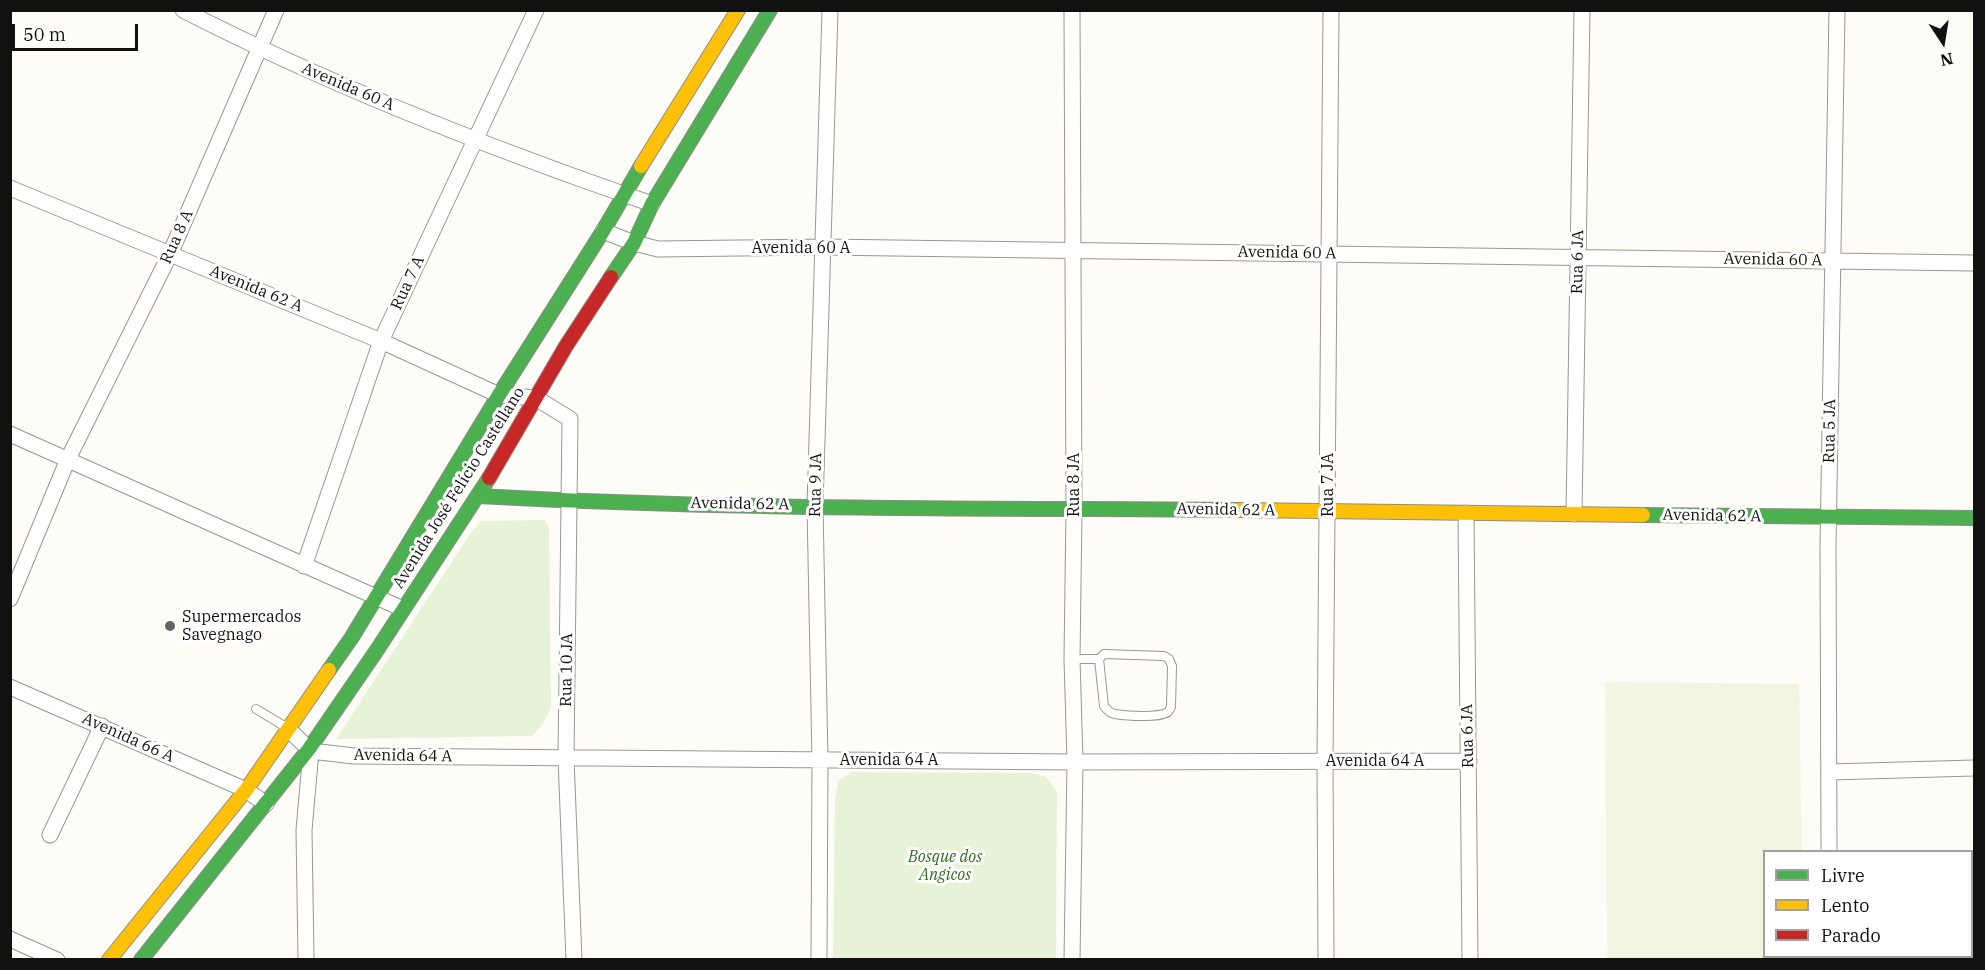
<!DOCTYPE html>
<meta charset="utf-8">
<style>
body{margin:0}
#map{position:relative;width:1985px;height:970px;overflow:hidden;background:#fdfcf7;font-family:"IBM Plex Serif",serif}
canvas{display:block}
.frame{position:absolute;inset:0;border:12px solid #111;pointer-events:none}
.legend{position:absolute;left:1763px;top:850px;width:210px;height:108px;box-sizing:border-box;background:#fff;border:2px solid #a0a0a0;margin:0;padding:8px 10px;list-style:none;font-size:18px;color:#111}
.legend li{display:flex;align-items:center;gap:12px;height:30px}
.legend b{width:30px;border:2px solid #a0a0a0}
.north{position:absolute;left:1913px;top:12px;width:60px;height:60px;-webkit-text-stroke:4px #fff;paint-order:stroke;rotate:168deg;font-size:16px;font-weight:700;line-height:24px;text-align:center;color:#111}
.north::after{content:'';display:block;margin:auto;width:21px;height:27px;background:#111;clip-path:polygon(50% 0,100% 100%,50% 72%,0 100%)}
.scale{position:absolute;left:12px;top:24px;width:126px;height:27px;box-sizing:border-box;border:3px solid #111;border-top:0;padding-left:8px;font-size:18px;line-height:21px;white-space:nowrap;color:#111;-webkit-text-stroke:4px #fff;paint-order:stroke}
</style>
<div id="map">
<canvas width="1985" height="970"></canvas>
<div class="frame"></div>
<ul class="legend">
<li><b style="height:8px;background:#4caf50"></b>Livre</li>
<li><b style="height:8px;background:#ffc107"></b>Lento</li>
<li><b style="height:8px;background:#c62828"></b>Parado</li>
</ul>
<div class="north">N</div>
<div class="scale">50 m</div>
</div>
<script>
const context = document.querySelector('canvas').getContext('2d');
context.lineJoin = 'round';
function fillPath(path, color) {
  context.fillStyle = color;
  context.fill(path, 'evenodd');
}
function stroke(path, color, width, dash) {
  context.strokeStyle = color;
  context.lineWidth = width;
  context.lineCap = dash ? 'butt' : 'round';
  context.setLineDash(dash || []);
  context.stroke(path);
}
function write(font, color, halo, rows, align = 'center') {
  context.font = font + ' "IBM Plex Serif",serif';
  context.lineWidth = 6;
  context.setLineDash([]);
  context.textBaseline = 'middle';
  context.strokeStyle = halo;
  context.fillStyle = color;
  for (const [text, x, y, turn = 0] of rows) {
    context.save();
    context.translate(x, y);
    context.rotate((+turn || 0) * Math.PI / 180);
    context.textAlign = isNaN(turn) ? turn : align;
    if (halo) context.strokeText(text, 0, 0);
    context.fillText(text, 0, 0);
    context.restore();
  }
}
const green = new Path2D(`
 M545,520L549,528L551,708L543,724L532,736L336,739L470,534L481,521Z
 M852,772L1031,773L1046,777L1057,791L1056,959H833L835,799L838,781Z`);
const pitch = new Path2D(`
 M1605,682L1799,684L1802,851L1764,852V956L1804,957V959H1607Z`);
const lane = new Path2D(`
 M1072,659H1099L1104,654L1164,656L1169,659L1172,666L1171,707L1168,712C1159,718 1127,716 1115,714C1110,713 1107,710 1104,706L1099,659
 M256,709L286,727`);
const street = new Path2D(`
 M183,10C333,87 492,149 652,204
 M10,188L381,341L499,395L536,398L570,419L566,758L574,960
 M603,231L634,243L658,249L822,247L1974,263
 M10,434L403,609
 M1466,513L1470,960
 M1574,514L1582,10
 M304,566L381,341L536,10
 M10,599L68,459L170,254L276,10
 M10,687L246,790L266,804
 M287,728L311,751L354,756L1075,762L1469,761
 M1829,772L1974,768
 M50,835L102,726
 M1829,852L1828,546L1837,10
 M10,939L57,960
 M1829,956V960
 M306,960L304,830L311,751
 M819,960L820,760L815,506L830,10
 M1072,960L1075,762L1072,659L1074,509L1072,10
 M1326,960L1325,761L1331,10`);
const fast = new Path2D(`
 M611,277L634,243L652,204L770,10
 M478,496C731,510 986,508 1239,510
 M1643,515L1974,518
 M329,670L352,637L499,395L603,231L641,166
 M141,960L309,749L377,650L489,478`);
const slow = new Path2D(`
 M641,166L738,10
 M1239,510L1643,515
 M109,960L246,790L329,670`);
const jam = new Path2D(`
 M489,478L566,346L611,277`);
const markers = [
 [170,626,6,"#646362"]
];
const streetNames = [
 ["Avenida 60 A",348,87,23],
 ["Rua 8 A",177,237,-66],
 ["Avenida 60 A",801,248],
 ["Avenida 60 A",1287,253,1],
 ["Avenida 60 A",1773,260,1],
 ["Rua 6 JA",1578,262,-89],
 ["Rua 7 A",408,283,-65],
 ["Avenida 62 A",256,289,22],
 ["Rua 5 JA",1830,431,-89],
 ["Rua 9 JA",816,485,-89],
 ["Rua 8 JA",1074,485,-90],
 ["Rua 7 JA",1328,485,-90],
 ["Avenida José Felício Castellano",459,488,-58],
 ["Avenida 62 A",740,504,1],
 ["Avenida 62 A",1226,510,1],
 ["Avenida 62 A",1712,516,1],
 ["Rua 10 JA",567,670,-89],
 ["Rua 6 JA",1468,736,-91],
 ["Avenida 66 A",128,738,24],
 ["Avenida 64 A",403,756,1],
 ["Avenida 64 A",889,760],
 ["Avenida 64 A",1375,761]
];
const poiNames = [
 ["Supermercados",182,617],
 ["Savegnago",182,635]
];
const parkNames = [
 ["Bosque dos",945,857],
 ["Angicos",945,875]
];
fillPath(green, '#e7f3d7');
fillPath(pitch, '#f0f6e1');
stroke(lane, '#979795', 10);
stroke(street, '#979795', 17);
stroke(fast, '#8e8d8b', 16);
stroke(slow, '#8e8d8b', 16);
stroke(jam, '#8e8d8b', 16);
stroke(lane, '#fffffe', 8);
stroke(street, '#fffffe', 15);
stroke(fast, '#4caf50', 14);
stroke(slow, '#ffc107', 14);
stroke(jam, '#c62828', 14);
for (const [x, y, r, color] of markers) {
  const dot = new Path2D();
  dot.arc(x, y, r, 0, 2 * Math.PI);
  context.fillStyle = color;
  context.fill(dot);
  stroke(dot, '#fff', 2);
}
write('16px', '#111', '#fff', streetNames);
write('16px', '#111', '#fff', poiNames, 'left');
write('italic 16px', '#2f6b1f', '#fff', parkNames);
</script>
